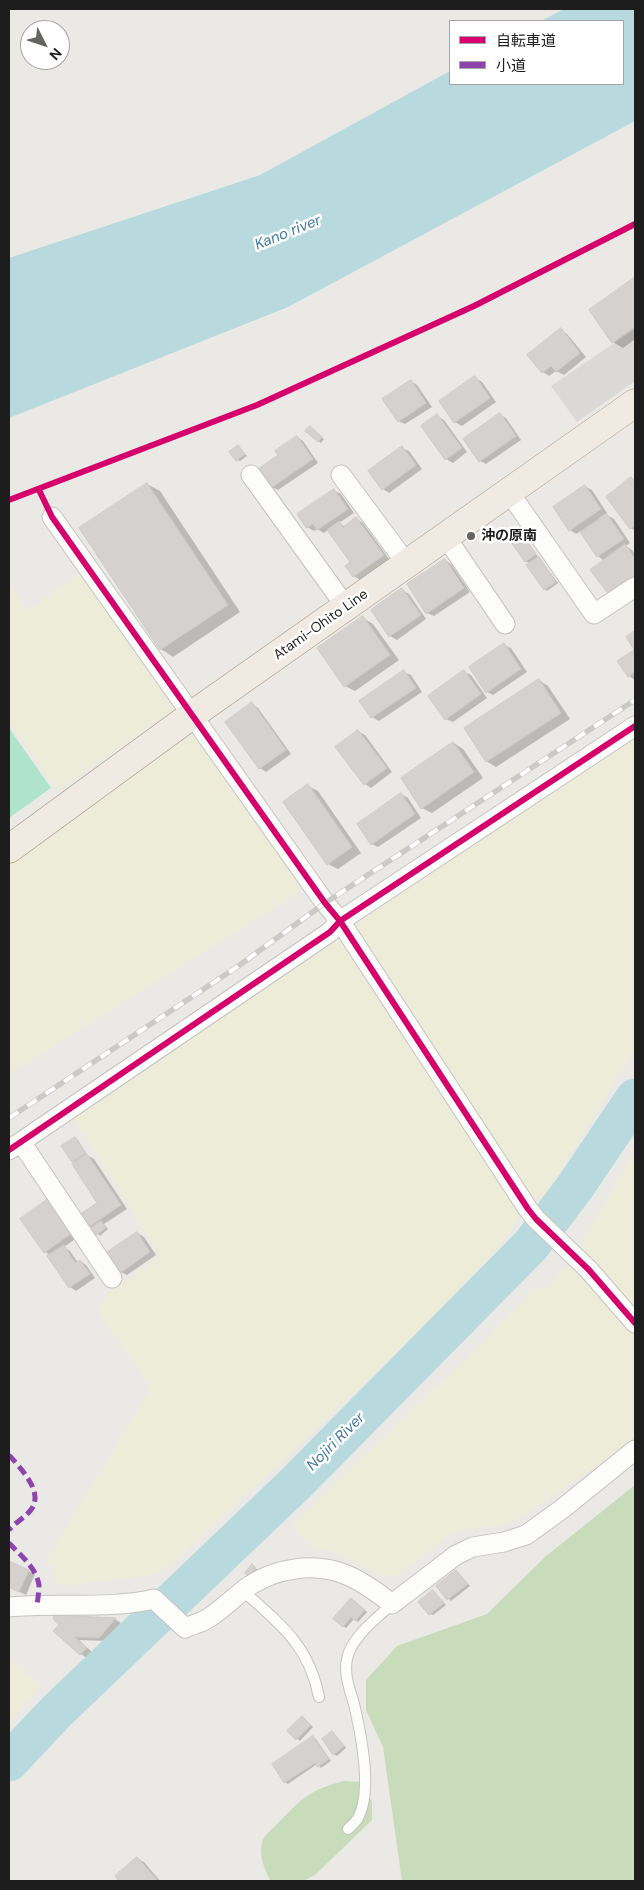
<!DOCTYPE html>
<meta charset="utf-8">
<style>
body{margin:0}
#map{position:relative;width:644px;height:1890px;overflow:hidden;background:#ebe9e5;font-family:"DM Sans","Noto Sans JP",sans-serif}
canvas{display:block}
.frame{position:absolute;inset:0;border:10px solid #1d1d1d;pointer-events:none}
.legend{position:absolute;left:449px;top:20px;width:175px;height:65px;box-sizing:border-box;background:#fff;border:1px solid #a5a5a5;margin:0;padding:6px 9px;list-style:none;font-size:15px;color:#1d1d1d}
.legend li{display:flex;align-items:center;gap:10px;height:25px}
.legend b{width:25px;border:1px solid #a5a5a5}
.north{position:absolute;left:20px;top:20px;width:50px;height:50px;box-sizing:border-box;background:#fff;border:1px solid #a5a5a5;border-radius:50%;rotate:131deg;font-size:14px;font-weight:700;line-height:20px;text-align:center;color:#1d1d1d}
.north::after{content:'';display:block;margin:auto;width:18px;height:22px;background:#656463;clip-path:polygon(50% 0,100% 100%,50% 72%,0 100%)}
</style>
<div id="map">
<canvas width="644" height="1890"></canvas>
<div class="frame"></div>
<ul class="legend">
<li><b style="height:6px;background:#d6006c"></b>自転車道</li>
<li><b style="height:6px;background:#8e44ad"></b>小道</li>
</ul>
<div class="north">N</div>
</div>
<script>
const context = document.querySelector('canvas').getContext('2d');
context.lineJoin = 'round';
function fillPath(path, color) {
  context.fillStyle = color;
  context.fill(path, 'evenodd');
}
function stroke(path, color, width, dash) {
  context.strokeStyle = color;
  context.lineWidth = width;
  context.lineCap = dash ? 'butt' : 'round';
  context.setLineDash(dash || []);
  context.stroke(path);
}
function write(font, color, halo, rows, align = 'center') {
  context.font = font + ' "DM Sans","Noto Sans JP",sans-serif';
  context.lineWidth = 5;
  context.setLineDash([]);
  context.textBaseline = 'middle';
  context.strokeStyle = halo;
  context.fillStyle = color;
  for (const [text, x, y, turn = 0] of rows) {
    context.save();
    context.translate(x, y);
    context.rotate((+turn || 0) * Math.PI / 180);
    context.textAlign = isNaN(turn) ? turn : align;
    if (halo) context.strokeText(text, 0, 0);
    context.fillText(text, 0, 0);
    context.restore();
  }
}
const residential = new Path2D(`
 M635,329V381L577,422L551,386Z`);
const farmland = new Path2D(`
 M81,573L134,649L173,709L58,790L9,722V585L27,611Z
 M193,735L302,887L293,896L9,1074V864L184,740Z
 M635,737V1048L569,1157L542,1197L536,1198L526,1189L356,932L360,921L517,814Z
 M339,932L518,1207L519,1214L517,1222L495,1252L431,1318L294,1450L171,1564L157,1574L67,1585L57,1584L54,1580L55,1572L48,1561L51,1553L148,1394L149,1384L100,1315L99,1309L109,1293L161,1256L70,1113Z
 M635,1151V1310L581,1250L585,1238Z
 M569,1265L635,1336V1436L622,1448L515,1521L498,1526L470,1528L451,1533L399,1575L380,1576L335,1552L324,1549L314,1548L291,1525L463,1362L537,1287L545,1290L561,1271Z
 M9,1658L40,1687L9,1720Z`);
const forest = new Path2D(`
 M635,1485V1881H402L383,1747L366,1710V1680L397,1646L487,1614L545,1557Z
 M344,1781L361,1782L372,1802V1820L315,1875L303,1881H271C264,1870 257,1850 264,1838C268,1832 275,1826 280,1821C302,1798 312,1789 344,1781Z`);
const pitch = new Path2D(`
 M9,728L51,788L9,818Z`);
const water = new Path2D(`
 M564,9H635V121L288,307L9,418V258L260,175L450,71V84H623V21H541Z`);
const shadow = new Path2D(`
 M635,279V339L623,348L613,342L591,310Z
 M561,330L567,334L586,357L564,375L556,371L549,376L543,372L529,355Z
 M475,378L482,382L496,402L462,426L455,422Z
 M411,381L417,385L432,407L405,424L398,421Z
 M500,415L506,418L521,440L486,464L480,461Z
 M437,416L444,420L467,452L453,463L446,459Z
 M313,429L324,439L321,443L318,441Z
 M297,437L303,441L318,463L278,490L272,487Z
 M238,446L247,456L240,461L237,460Z
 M402,448L409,451L422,469L389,493L383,489Z
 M632,478L635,481V531L631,528Z
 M147,484L160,491L240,612L173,657L161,649Z
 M586,487L592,490L607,513L599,518L600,520L607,515L614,519L630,543L626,546L632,550L635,555V586L598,556L581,531L576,534L570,530Z
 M335,491L341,494L354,513L339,523L346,527L357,519L363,523L389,559L360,580L354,576L352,562L328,530L324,533L317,529L314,531L307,527Z
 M517,529L558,583L547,591L545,589L530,564L526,561L508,536Z
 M445,560L451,564L470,592L434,616L427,613Z
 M402,590L409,594L426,619L397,640L390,636L372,611Z
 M363,618L373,624L399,660L355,691L345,686Z
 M504,645L511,648L527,672L493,695L487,692Z
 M635,650V680L629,676L619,661Z
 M404,672L411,675L422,692L379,721L372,717L361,701Z
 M464,672L471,675L487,698L453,722L446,719Z
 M539,680L548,686L570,719L496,767L486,761Z
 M252,704L258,708L291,754L266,772L260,768Z
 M358,731L365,735L392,772L371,788L365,784Z
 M454,743L463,749L483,778L432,813L422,808Z
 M308,786L318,791L361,853L338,869L328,864Z
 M401,794L408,798L421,818L378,847L372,844Z
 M75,1138L78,1140L87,1155L94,1159L127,1209L104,1224L108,1229L100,1236L89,1226L99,1203L75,1163L63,1147Z
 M48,1200L78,1237L64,1247L70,1251L78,1263L80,1261L86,1265L95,1278L76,1291L70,1287L51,1255L45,1252Z
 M137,1233L144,1237L156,1255L127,1275L121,1272Z
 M9,1562L35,1574L26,1595L9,1587Z
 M253,1566L258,1570L252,1576L250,1575Z
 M456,1571L470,1586L451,1601L438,1586Z
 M433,1591L446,1605L433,1615L430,1614Z
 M354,1601L367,1612L358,1622L354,1619L346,1628L343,1626Z
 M56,1616L115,1619L121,1623L106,1641L79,1640L92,1652L87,1658L81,1654Z
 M305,1719L313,1727L300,1741L289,1731Z
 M333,1732L346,1748L337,1756L334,1754Z
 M313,1738L316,1739L331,1761L321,1768L317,1764L288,1784L285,1782L273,1764Z
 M137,1859L144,1862L160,1881H121L117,1876Z`);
const river = new Path2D(`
 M9,1762L57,1711L295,1484L531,1245L575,1187L635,1098`);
const building = new Path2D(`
 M635,277V327L612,343L589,310Z
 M561,328L580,353L556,372L551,366L542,373L527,355Z
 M475,376L490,398L454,423L439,401Z
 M411,380L426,403L398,422L382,399Z
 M500,413L516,436L479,462L463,439Z
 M437,414L462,448L445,460L421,426Z
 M310,426L322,437L318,442L305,431Z
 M297,436L313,459L271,488L258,469L278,455L275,451Z
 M238,445L245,454L236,461L229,452Z
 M402,446L416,465L382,490L368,471Z
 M631,477L635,482V525L630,529L606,497Z
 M147,483L228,605L160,650L79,528Z
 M585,485L601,509L569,531L553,507Z
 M334,489L348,509L317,530L313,524L306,528L297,514Z
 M607,514L624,539L597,557L580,532Z
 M356,517L384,555L353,577L345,566L350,562L327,530L339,521L343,527Z
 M517,527L536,554L525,562L506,535Z
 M625,544L635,559V578L610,596L590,570Z
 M539,557L556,582L544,590L526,565Z
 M445,559L464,588L426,614L407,584Z
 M402,588L421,615L389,637L371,610Z
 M363,616L390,655L344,687L317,648Z
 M635,631V672L628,677L617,661L634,650L626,637Z
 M504,643L521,669L486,693L469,667Z
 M404,670L416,688L371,718L359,701Z
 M464,670L481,694L445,720L428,696Z
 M539,679L561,713L486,762L464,728Z
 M252,702L286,750L259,769L225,722Z
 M358,730L387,768L364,785L335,747Z
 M453,742L474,772L421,809L401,778Z
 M308,784L352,847L327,865L283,802Z
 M401,793L415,814L371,845L357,824Z
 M75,1137L86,1153L72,1162L61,1146Z
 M87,1154L121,1205L89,1227L80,1214L97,1203L72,1164Z
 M48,1199L72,1233L44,1253L20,1219Z
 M101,1221L106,1228L96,1235L91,1228Z
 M137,1232L150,1252L120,1273L106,1253Z
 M64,1245L75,1263L80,1260L90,1274L69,1288L47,1256Z
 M9,1561L29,1570L19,1592L9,1587Z
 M252,1564L256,1568L249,1576L245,1573Z
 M456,1570L468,1584L447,1600L436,1586Z
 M433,1590L444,1603L429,1615L418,1602Z
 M351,1598L365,1610L355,1621L351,1617L343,1627L333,1619Z
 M54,1615L116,1618L99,1638L75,1637L87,1648L80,1655L53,1631L59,1625L54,1620Z
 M302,1716L311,1725L296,1740L287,1731Z
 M332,1731L344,1746L333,1755L322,1739Z
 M313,1736L329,1759L317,1767L315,1763L284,1783L272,1764Z
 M137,1857L158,1881H119L115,1876Z`);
const service = new Path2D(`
 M243,1591C280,1624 309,1645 319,1697
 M348,1829C351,1826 356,1822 358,1818C373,1790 361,1734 354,1704C349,1687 342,1670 349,1652C357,1633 377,1618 392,1604`);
const minor = new Path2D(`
 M251,475L346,607
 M341,475L407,564
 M509,492L594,614L635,587
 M52,517L325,903L340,921L528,1209L536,1219L589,1270L635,1323
 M446,537L505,624
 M21,1142L112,1278
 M9,1150L330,932L340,921L635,726
 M9,1607C57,1602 106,1610 154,1599L185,1628C192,1625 200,1623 207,1619C222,1610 235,1596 249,1586C263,1577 279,1571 295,1569C335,1563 362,1580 392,1604L456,1555L473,1547L504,1542L526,1535L562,1509L635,1450`);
const primary = new Path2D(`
 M9,849L192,715L635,403`);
const rail = new Path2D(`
 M9,1118L237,967L325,903L635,700`);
const quiet = new Path2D(`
 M9,1455C20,1468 46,1493 30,1511C24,1518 15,1523 9,1530
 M9,1543C20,1555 36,1567 39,1585C39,1591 38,1598 37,1605`);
const cycleway = new Path2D(`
 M39,490L52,517L325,903L340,921L528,1209L536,1219L589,1270L635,1323
 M9,500L257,405L474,306L635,224
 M9,1150L330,932L340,921L635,726`);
const markers = [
 [471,536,5,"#656463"]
];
const poiNames = [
 ["沖の原南",481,536]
];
const streetNames = [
 ["Atami-Ohito Line",321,625,-35]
];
const waterNames = [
 ["Kano river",288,233,-22],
 ["Nojiri River",336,1442,-45]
];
fillPath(residential, '#dad9d7');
fillPath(farmland, '#edecd8');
fillPath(forest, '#c8dbba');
fillPath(pitch, '#afe4ca');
fillPath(water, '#b8dadf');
fillPath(shadow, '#0003');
stroke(river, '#b8dadf', 39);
fillPath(building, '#d4d1ce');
stroke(building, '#cecac7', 1);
stroke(service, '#c4c3c1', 12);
stroke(minor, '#c4c3c1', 21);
stroke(primary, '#a19582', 29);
stroke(service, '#fcfcfb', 10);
stroke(minor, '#fcfcfb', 19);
stroke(primary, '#f0eae3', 28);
stroke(rail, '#cacac9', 5.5);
stroke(rail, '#fff', 4, [11]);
stroke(quiet, '#8e44ad', 5, [10, 5]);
stroke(cycleway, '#d6006c', 6);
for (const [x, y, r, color] of markers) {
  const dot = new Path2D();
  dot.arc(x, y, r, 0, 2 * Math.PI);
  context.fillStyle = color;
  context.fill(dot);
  stroke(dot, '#fff', 2);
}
write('bold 14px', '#1d1d1d', '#fff', poiNames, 'left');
write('14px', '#1d1d1d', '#fff', streetNames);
write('italic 15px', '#42789e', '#fff', waterNames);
</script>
